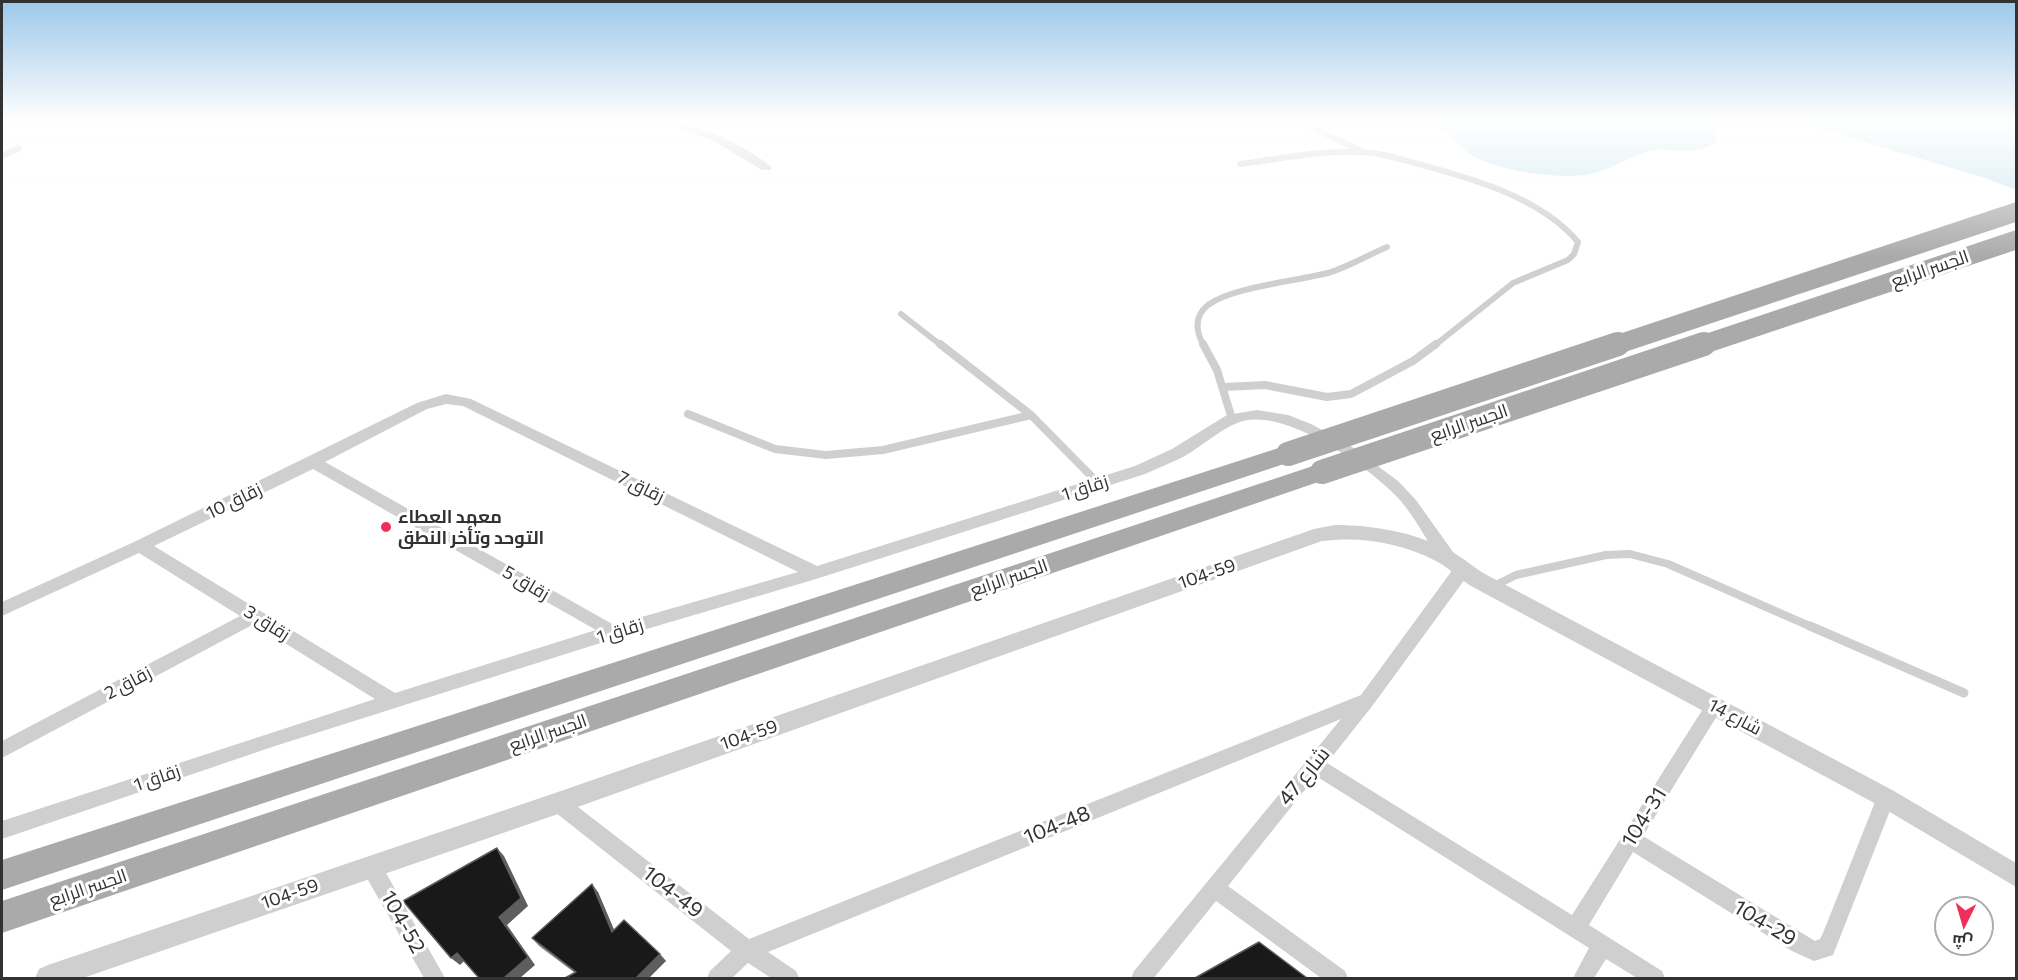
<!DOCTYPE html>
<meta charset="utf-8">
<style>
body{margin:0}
#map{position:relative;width:2018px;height:980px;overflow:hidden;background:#fff;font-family:Commissioner,Cairo,sans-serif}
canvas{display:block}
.frame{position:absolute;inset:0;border:3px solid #323232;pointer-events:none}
.north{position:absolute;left:1934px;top:896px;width:60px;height:60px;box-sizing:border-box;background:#fff;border:2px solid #adadad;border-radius:50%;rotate:185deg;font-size:16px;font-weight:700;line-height:24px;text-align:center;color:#323232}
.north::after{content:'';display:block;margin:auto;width:21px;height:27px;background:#ef2f59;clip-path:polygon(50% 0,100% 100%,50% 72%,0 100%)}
</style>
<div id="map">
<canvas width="2018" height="980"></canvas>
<div class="frame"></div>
<div class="north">ش</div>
</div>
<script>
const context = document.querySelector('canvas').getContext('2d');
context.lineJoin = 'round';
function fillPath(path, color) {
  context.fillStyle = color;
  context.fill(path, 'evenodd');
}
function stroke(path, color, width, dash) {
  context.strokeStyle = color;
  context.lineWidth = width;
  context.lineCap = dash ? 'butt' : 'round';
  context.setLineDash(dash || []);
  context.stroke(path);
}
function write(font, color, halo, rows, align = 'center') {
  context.font = font + ' Commissioner,Cairo,sans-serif';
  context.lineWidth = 6;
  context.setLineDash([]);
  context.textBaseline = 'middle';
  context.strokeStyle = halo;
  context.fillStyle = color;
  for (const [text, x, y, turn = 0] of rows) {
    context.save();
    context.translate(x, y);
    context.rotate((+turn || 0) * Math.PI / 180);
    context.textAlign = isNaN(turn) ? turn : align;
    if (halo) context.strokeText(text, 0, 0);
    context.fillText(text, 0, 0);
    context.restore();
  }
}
const water = new Path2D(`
 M1431,121H1703L1714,131L1717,141C1696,159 1670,145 1646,152C1628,157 1613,168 1595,173C1566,181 1498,171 1473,156C1457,146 1447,130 1431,121Z
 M1795,121H2016V190L1985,178Z`);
const serviceFar2 = new Path2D(`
 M1313,128L1364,152
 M2,156L19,148
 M1240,164C1288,158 1341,145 1389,156C1451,173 1536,191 1578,242L1574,254L1568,260L1513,283L1434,346
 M901,314L942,346
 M1204,346C1196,332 1193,317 1208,305C1233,287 1296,281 1328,273C1348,267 1368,255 1387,247`);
const serviceFar1 = new Path2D(`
 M940,344L1031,415
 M1203,344L1217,370L1232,419
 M1224,387L1265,385L1327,397L1351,394L1413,361L1436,344
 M688,414L775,449L826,455L883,450L1031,415L1098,483
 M1496,589L1500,583L1516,575L1606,555L1630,554L1668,564L1814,628`);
const service = new Path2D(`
 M1810,626L1964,693`);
const minor = new Path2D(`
 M662,121C688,118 753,149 772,168L770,170H762L716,142Z
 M446,394L471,399L817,566L1135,466L1172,449L1227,415L1257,410L1288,415L1311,424L1348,444L1398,481L1416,500L1458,559L1456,563L1450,565L1444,563C1427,544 1417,519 1400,500C1371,468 1282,404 1237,423C1218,431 1201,447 1183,457C1171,463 1158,468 1145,474L816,579L613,639L272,747L2,839V821L375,699L254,624L2,758V741L240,616L139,553L2,616V602L134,542L417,403ZM446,404L463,406L798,572L614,625L325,462L427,409ZM313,469L596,630L395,693L154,546Z
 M1462,564L1468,565L1470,570L1468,575L1373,705L1327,763L1572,915L1708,701L1714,698L1720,701L1723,706L1720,711L1643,836L1815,941L1820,939L1823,933L1879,792L1886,789L1893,792L1895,798L1833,955L1814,961L1792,951L1633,852L1589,925L1662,971L1665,978H1637L1606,959L1594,978H1573L1589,948L1316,776L1228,886L1345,971L1348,978H1321L1216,901L1154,978H1131L1134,971L1341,719L768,952L796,971L799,978H771L748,963L732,978H707L710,971L731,951L551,809L549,803L551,797L558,794L565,797L749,939L1361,695L1456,565Z
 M371,856L378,859L445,978H424L364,873L361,866L364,859Z`);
const tertiary = new Path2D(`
 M1335,525C1374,525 1419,533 1454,553C1465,559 1474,568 1485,574L1894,791L2016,863V887L1878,805L1471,586C1459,578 1449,568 1436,561C1402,543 1360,536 1322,541L558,814L83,978H35L39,969L48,965L558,792L1314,529Z`);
const primary = new Path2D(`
 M1288,445L1296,448L1300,454L1296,460L2,890V860Z
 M1322,463L1330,466L1334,472L1330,478L2,933V901Z`);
const primaryBridgeFar1 = new Path2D(`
 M1613,346L2016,212
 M1699,346L2016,240`);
const primaryBridge = new Path2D(`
 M1288,454L1618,344
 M1322,472L1704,344`);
const wall = new Path2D(`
 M598,892L614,930L666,961L575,973L539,946L532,938Z`);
const shadedWall = new Path2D(`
 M497,848L504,856L528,906L507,925L535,965L520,978H504L499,917Z
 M592,884L598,892L618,939L612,932Z
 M457,953L465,960L460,965L451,958Z
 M660,954L666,961L649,978H636Z`);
const building = new Path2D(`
 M497,848L521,898L499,917L528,957L504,978H479L457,953L451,958L403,901Z
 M592,884L612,932L624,920L660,954L636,978H565L576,972L532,938Z
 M1259,942L1307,978H1195Z`);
const markers = [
 [386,527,6,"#ef2f59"]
];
const streetNames = [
 ["الجسر الرابع",1930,269,-19],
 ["الجسر الرابع",1469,423,-19],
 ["زقاق 7",641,487,26],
 ["زقاق 1",1085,488,-18],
 ["زقاق 10",234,501,-26],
 ["104-59",1207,574,-19],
 ["الجسر الرابع",1009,578,-19],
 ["زقاق 5",526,583,30],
 ["زقاق 3",267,623,32],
 ["زقاق 1",620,631,-17],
 ["زقاق 2",128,683,-28],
 ["شارع 14",1735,717,28],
 ["الجسر الرابع",548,733,-19],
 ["104-59",749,735,-19],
 ["زقاق 1",157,778,-19],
 ["الجسر الرابع",88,888,-19],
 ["104-59",290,894,-19]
];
const poiNames = [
 ["معهد العطاء",398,517],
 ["التوحد وتأخر النطق",398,538]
];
const nearStreetnames = [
 ["شارع 47",1304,776,-51],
 ["104-31",1644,817,-58],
 ["104-48",1057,825,-22],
 ["104-49",673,892,38],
 ["104-52",403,922,61],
 ["104-29",1765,923,31]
];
fillPath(water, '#cae5ed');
stroke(serviceFar2, '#cfcfcf', 6);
stroke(serviceFar1, '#cfcfcf', 8);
stroke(service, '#cfcfcf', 9);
fillPath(minor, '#cfcfcf');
fillPath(tertiary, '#cfcfcf');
fillPath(primary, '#aaa');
stroke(primaryBridgeFar1, '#aaa', 19);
stroke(primaryBridge, '#aaa', 24);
fillPath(wall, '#8c8c8c');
fillPath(shadedWall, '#5e5e5e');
fillPath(building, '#191919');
stroke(building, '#5e5e5e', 1.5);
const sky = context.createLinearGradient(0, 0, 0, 258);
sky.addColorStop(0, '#9cc8ea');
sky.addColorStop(0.47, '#fff');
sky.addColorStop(1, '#ffffff00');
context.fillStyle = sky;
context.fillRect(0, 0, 2018, 258);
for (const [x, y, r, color] of markers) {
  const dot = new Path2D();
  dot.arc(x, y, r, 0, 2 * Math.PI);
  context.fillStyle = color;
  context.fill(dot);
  stroke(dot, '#fff', 2);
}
write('18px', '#323232', '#fff', streetNames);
write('bold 18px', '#323232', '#fff', poiNames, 'left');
write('21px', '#323232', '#fff', nearStreetnames);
</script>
